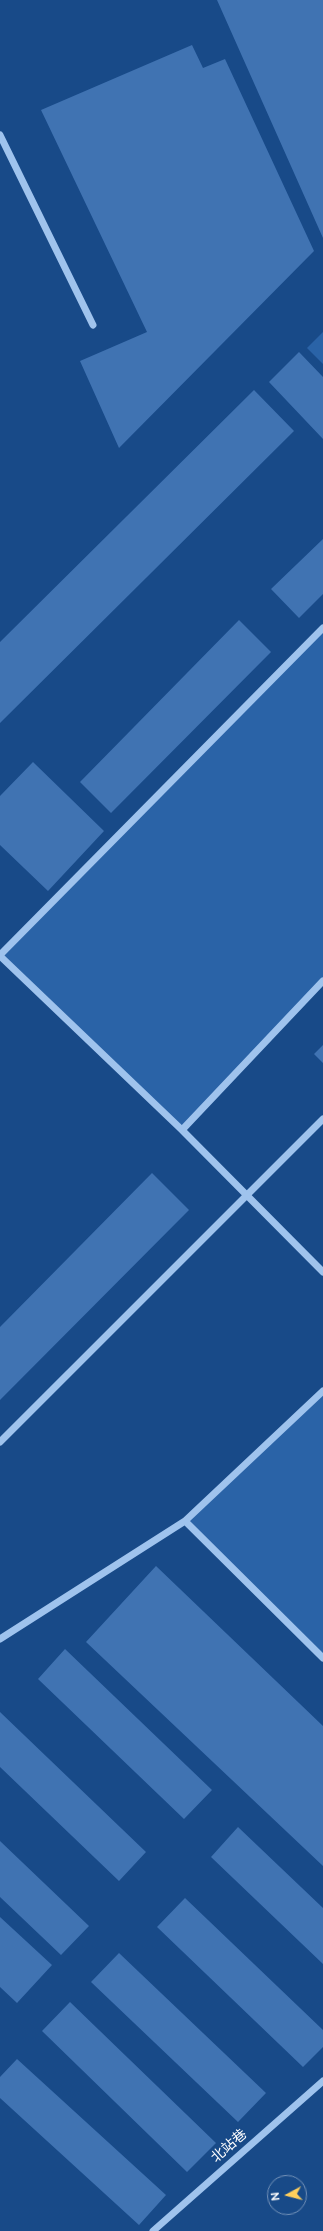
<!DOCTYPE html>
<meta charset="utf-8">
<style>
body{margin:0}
#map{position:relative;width:323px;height:2231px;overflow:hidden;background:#184a88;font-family:Raleway,sans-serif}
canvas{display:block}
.north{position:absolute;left:267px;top:2175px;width:40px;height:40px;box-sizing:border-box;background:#184a88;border:1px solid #7492b8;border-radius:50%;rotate:263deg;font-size:11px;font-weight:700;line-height:16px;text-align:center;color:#fff}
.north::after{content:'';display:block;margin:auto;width:14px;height:18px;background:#ffcf5c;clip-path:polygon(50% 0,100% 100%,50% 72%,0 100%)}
</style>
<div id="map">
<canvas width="323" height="2231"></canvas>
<div class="north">N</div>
</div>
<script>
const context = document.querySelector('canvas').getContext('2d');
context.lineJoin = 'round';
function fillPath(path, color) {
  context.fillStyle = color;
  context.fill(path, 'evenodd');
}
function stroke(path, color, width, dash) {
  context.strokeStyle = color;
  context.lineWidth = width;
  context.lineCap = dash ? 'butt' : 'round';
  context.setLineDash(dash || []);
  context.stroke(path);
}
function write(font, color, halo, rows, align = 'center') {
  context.font = font + ' Raleway,"Noto Sans SC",sans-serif';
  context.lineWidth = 3;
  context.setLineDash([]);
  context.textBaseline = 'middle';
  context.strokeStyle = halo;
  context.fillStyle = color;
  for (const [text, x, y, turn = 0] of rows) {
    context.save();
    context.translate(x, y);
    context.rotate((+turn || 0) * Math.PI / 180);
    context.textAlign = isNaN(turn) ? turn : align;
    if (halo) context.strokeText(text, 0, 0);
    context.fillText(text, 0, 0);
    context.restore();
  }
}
const green = new Path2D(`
 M323,332V364L307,348Z
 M323,628V981L182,1130L0,956Z
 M323,1391V1658L185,1521Z`);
const building = new Path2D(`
 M217,0H323V238Z
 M192,45L203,68L225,59L314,251L119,448L80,361L147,332L41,110Z
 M299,352L323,377V439L269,382Z
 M254,390L294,431L0,723V642Z
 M323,539V594L299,618L271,589Z
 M239,620L271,652L111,813L80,782Z
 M33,762L104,831L48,891L0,845V796Z
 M323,1045V1063L314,1054Z
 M152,1173L189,1210L0,1400V1327Z
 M156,1566L323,1726V1866L86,1642Z
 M65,1649L212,1790L184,1819L38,1679Z
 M0,1712L146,1852L119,1881L0,1767Z
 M238,1827L323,1908V1964L211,1857Z
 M0,1841L89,1926L61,1955L0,1897Z
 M185,1898L323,2030V2047L303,2067L157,1927Z
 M0,1917L52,1965L17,2003L0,1987Z
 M119,1953L266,2093L238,2122L91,1982Z
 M70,2002L216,2143L187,2172L42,2031Z
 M17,2059L166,2195L139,2225L0,2098V2077Z`);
const minor = new Path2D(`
 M0,135L93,325
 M0,955L323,628
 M0,956L182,1130
 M323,981L182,1130L323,1272
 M0,1442L323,1119
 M185,1521L323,1391
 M0,1639L185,1521L323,1658
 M153,2231L323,2081`);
const streetNames = [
 ["北站巷",229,2146,-41]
];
fillPath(green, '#2a63a7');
fillPath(building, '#4073b2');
stroke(minor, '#9fc3ed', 7);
write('14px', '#fff', '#184a88', streetNames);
</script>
